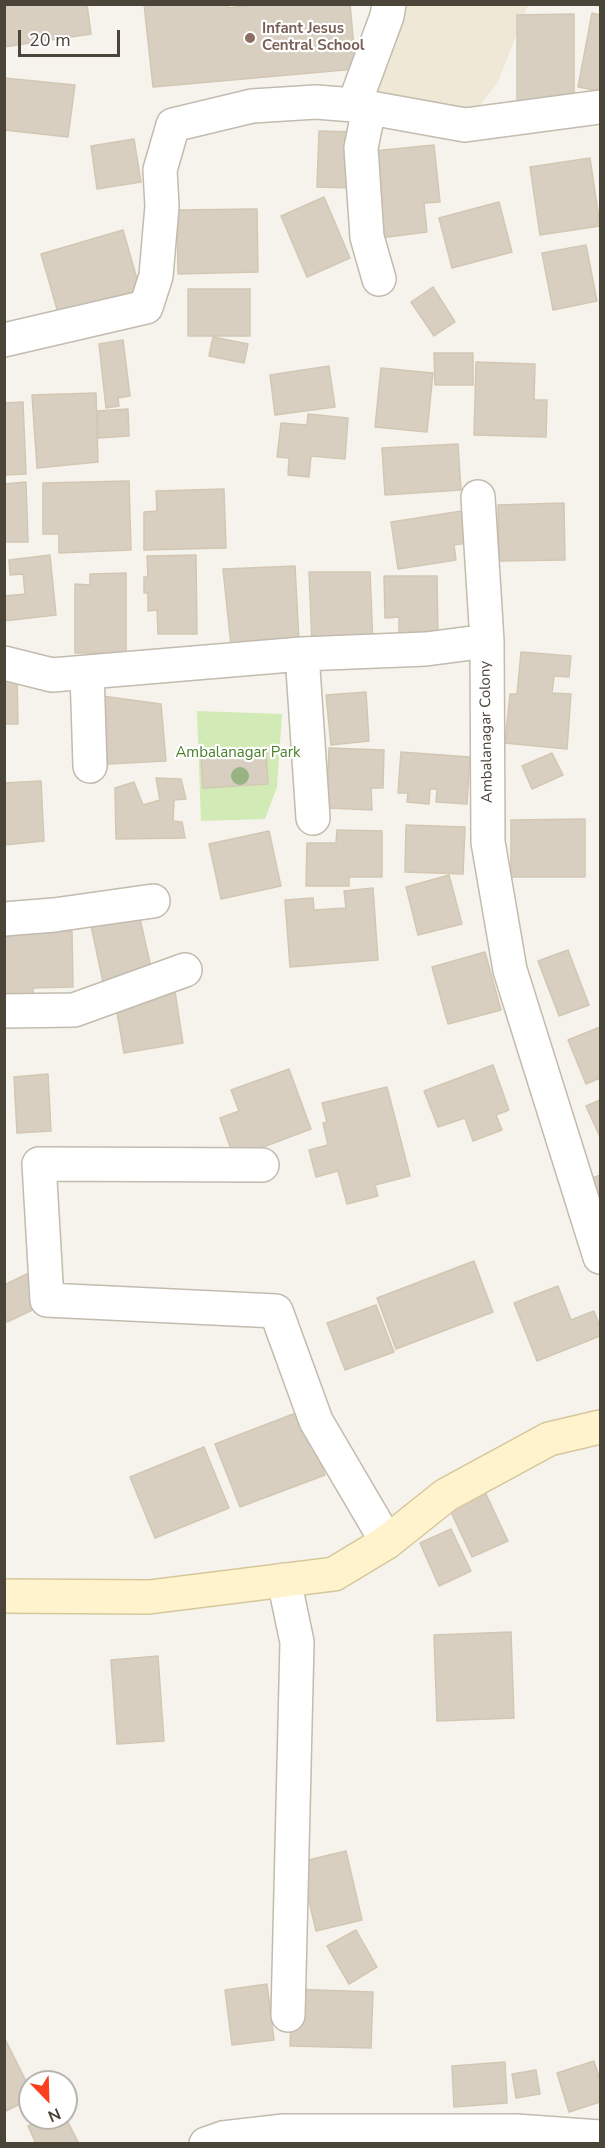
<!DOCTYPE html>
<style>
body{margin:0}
#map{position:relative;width:605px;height:2148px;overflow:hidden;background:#f6f3ec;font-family:"Nunito Sans",sans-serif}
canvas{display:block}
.frame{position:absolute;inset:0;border:6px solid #4b4439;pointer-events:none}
.north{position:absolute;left:18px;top:2070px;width:60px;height:60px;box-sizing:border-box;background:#fff;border:2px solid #b7b4b0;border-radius:50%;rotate:157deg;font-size:16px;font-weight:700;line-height:24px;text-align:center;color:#4b4439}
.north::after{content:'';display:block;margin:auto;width:21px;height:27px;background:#fc3f1d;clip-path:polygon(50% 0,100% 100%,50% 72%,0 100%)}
.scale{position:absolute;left:18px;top:30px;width:102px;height:27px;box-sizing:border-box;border:3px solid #4b4439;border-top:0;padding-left:8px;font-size:18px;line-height:21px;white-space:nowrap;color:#4b4439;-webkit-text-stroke:4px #fff;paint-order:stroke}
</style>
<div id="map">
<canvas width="605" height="2148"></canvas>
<div class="frame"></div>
<div class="north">N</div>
<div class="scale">20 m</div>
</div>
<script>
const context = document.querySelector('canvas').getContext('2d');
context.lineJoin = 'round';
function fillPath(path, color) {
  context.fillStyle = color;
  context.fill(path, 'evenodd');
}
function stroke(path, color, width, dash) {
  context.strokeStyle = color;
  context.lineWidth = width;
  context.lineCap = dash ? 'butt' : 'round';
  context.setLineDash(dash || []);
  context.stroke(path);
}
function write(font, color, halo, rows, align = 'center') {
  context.font = font + ' "Nunito Sans",sans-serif';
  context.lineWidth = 4.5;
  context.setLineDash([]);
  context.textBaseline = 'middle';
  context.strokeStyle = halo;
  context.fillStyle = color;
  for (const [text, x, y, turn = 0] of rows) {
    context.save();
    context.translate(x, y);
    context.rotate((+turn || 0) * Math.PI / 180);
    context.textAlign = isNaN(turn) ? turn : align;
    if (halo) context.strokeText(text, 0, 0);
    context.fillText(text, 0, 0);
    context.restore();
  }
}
const education = new Path2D(`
 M399,5H528L498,82L454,139L368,110Z`);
const green = new Path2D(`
 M197,711L282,714L277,787L265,819L201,821Z`);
const building = new Path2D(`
 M4,4H87L91,34L4,47Z
 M144,4H228V8L259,4H350L356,69L153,87Z
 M592,13L600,15V91L578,87Z
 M574,14V103L517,104V15Z
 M4,78L75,85L68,137L4,130Z
 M319,131L356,132L354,188L317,187Z
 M134,139L141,182L97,189L91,146Z
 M434,145L440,202L424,203L427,232L372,239L363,152Z
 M590,158L600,226L540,235L530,167Z
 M324,197L350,258L307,277L281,216Z
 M499,202L512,252L452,268L439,218Z
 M257,209L258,272L178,274L177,210Z
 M123,230L141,293L59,316L41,254Z
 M586,245L597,301L553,310L542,253Z
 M433,287L455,322L434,336L411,302Z
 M188,289H250V336H188Z
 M213,337L248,344L244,363L209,356Z
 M123,340L130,396L118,398L119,406L106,408L99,344Z
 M434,353H473V385H435Z
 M476,362L535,364L534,400H547L546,437L474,435Z
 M329,366L335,407L275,415L270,375Z
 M381,368L433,373L427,432L375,427Z
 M96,393L98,462L37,468L32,395Z
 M23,402L26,474L4,475V403Z
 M128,409L129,436L98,438L97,411Z
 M308,414L348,418L345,459L311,456L309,477L288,475L289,458L277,457L281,423L307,425Z
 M458,444L461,490L385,495L382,448Z
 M129,481L131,550L59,553V534H43V483Z
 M26,482L28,542H4V484Z
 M224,489L226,548L144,550V512L157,511L156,491Z
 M564,503L565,560L499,561L498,505Z
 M462,511L467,543L454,545L456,560L398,569L391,522Z
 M50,555L56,615L4,621V596L25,594L23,574L10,575L9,560Z
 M196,555L197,634H158L157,610L148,611V593H144V577H148L147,556Z
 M295,566L299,641L231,646L223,569Z
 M309,572H370L373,643L312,644Z
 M126,573V653H75V584L90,585V574Z
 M384,576H437L438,639H399V617L385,618Z
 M521,652L571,656L569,677L554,676L552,693L571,694L567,749L505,743L510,694H517Z
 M4,675H17L18,724H4Z
 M366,692L369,741L331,745L326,695Z
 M102,696L161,704L166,761L108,764Z
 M329,748L384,750L383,788H371L372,810L327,808Z
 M266,751L268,784L203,788L201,754Z
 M401,752L470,757L467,804L436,802L437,789H430L429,804L407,802L408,793H398Z
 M552,753L563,775L532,789L522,766Z
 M156,778L181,779L186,799L174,800L173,821L182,822L185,838L116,839L115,788L134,782L143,805L160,800Z
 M41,781L44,841L4,845V783Z
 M585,819V877H511V820Z
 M406,825L465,827L463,874L405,872Z
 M337,830L382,831V877H349V886H306L307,843H336Z
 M269,831L281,886L221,899L209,844Z
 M449,875L462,924L418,935L406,887Z
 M373,888L378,960L290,967L285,900L313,898L314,910L346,908L344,891Z
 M138,910L152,972L103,982L90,921Z
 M72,931L73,987L33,988V1000L4,1001V933Z
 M568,950L589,1005L559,1016L538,961Z
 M485,952L501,1010L448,1024L432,967Z
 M175,991L183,1043L124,1053L115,1001Z
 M600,1027V1078L586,1084L568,1040Z
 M493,1065L509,1110L496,1115L502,1130L473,1141L465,1118L438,1127L424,1091Z
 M289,1069L311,1129L234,1158L220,1118L239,1111L231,1090Z
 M48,1074L51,1131L17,1133L14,1077Z
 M387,1087L410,1176L375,1185L378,1196L347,1204L338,1171L316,1177L309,1150L328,1145L323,1123L327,1122L322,1103Z
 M600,1100V1137L586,1106Z
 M600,1175V1214L586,1181Z
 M474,1261L493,1312L396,1349L377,1298Z
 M29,1273L43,1305L7,1322L4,1316V1285Z
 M558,1286L571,1320L594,1311L600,1327V1336L537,1361L514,1303Z
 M376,1305L394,1352L345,1370L327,1323Z
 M301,1411L325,1475L240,1507L215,1444Z
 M204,1447L229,1508L155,1538L130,1477Z
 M485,1492L508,1541L472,1557L449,1508Z
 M451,1529L471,1571L439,1586L420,1543Z
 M511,1632L514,1718L437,1721L434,1635Z
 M158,1656L164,1741L117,1744L111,1660Z
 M346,1851L362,1920L316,1931L300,1862Z
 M356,1930L377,1967L349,1984L327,1946Z
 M267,1984L274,2040L232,2045L225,1990Z
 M292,1989L373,1992L371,2048L290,2046Z
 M4,2037L30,2089V2099L4,2112Z
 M594,2061L600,2080V2102L569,2112L557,2073Z
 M505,2062L507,2103L454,2107L452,2066Z
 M536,2070L540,2094L516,2098L512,2074Z
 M44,2118H66L79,2144H36L28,2126Z`);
const minor = new Path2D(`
 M354,105L387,16L389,4
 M369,108L361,148L367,237L379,279
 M4,340L146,307L156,276L162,206L160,170L173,125L252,106L316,102L354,105L465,125L600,107
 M478,497L487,641
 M302,654L313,818
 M4,663L52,675L302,654L426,649L487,641L488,842L510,970L600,1257
 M87,672L90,766
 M4,919L54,915L153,901
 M4,1011L74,1010L185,970
 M262,1165L39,1164L47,1300L276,1311L316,1421L387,1542
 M284,1580L297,1642L288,2015
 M206,2144L223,2138L284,2131H516L600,2137`);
const secondary = new Path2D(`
 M4,1596L149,1597L334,1574L387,1542L446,1495L549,1439L600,1427`);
const trees = [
 [240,776]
];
const markers = [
 [250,38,6,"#8d6e63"]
];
const educationNames = [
 ["Infant Jesus",262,29],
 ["Central School",262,46]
];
const streetNames = [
 ["Ambalanagar Colony",487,732,-91]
];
const parkNames = [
 ["Ambalanagar Park",238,753]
];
fillPath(education, '#efe8d6');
fillPath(green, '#d2eab5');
fillPath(building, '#d8cfc1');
stroke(building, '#d3c7b4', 1.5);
stroke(minor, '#c2bbae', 36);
stroke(secondary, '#d6c79b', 36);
stroke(minor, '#fff', 33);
stroke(secondary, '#fff3cd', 33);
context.fillStyle = '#97b381';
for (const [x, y] of trees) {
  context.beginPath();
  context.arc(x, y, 9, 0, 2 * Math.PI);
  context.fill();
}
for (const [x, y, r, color] of markers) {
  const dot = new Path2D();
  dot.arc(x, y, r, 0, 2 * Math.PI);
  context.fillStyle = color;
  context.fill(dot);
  stroke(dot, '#fff', 2);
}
write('bold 15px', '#785e54', '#fff', educationNames, 'left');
write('15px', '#4b4439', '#fff', streetNames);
write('15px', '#4a7f2a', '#fff', parkNames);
</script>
